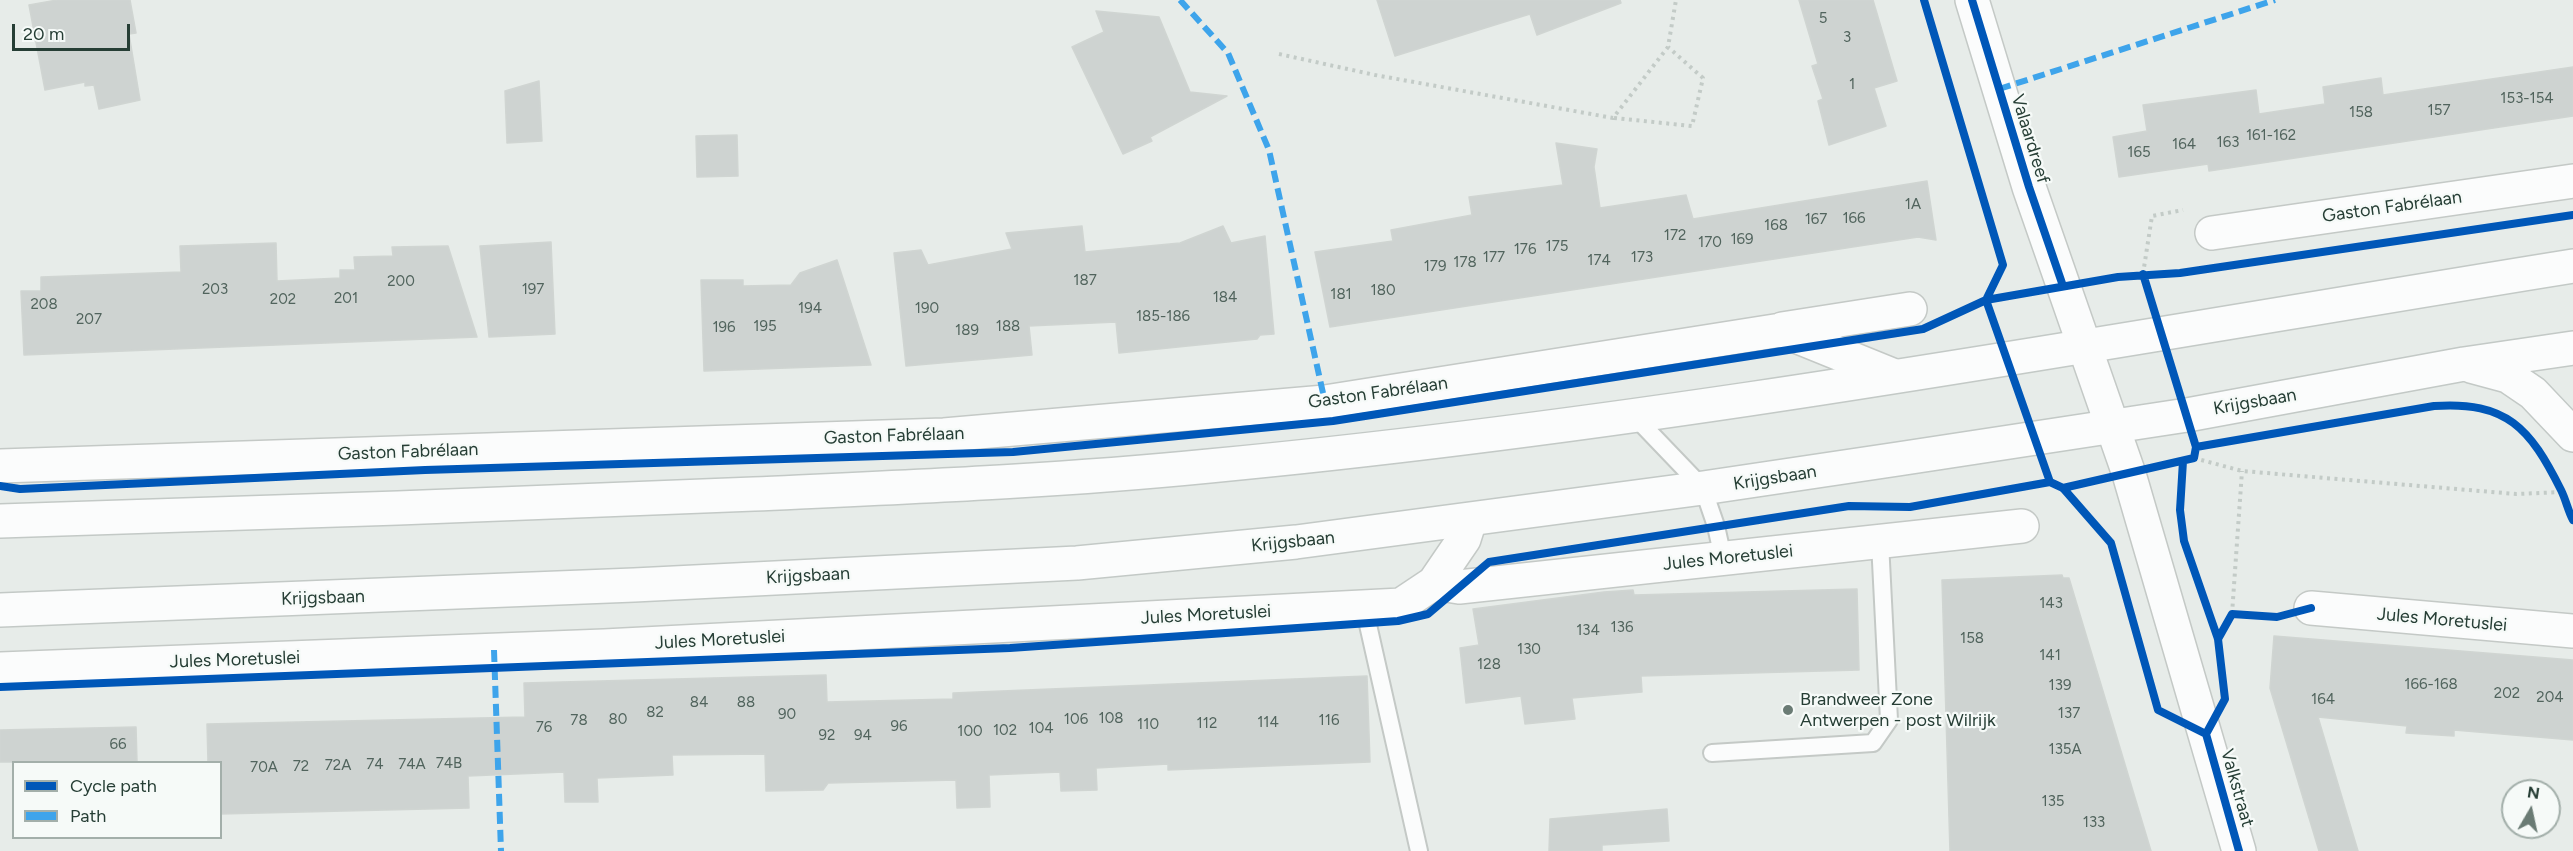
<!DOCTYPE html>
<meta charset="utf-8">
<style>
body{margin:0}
#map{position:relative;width:2573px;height:851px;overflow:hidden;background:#e7ece9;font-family:Figtree,sans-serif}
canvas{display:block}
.legend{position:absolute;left:12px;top:761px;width:210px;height:78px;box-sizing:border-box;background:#f6faf8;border:2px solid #a3afaa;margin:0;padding:8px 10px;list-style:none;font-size:18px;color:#263e35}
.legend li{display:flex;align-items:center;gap:12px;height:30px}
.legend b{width:30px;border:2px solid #a3afaa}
.north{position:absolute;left:2501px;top:779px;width:60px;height:60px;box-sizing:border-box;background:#f6faf8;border:2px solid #a3afaa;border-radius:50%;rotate:9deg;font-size:16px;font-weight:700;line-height:24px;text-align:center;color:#263e35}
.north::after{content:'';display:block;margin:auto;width:21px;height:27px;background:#6a7b74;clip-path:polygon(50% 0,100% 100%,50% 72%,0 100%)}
.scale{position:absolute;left:12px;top:24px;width:118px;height:27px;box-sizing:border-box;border:3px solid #263e35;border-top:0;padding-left:8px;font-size:18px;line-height:21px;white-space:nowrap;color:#263e35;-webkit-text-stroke:4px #f6faf8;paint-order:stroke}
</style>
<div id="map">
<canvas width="2573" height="851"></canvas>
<ul class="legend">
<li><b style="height:8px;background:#0057b8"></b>Cycle path</li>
<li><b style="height:8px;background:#3ea4eb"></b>Path</li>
</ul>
<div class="north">N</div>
<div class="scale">20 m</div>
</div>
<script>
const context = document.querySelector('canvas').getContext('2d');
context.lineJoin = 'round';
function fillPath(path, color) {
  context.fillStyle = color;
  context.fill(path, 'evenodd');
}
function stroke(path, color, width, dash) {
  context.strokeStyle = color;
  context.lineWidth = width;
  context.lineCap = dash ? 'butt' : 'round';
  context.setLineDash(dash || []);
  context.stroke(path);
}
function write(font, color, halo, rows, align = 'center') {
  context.font = font + ' Figtree,sans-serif';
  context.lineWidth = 4.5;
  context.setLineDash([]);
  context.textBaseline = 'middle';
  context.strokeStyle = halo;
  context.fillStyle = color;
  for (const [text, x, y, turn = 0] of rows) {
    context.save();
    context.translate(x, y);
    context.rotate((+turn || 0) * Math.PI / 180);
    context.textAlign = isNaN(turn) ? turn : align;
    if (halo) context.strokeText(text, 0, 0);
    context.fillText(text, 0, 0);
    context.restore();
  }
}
const building = new Path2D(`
 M57,0H130L136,33L129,34L140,100L99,109L94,85L85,86V82L45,90L29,5Z
 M1377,0H1620L1621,3L1537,35L1530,14L1395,56Z
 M1799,0H1873L1897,81L1874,88L1886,126L1829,145L1818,101L1823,99L1812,66L1818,64Z
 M1096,11L1159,17L1190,92L1227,96L1150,137L1152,141L1123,154L1072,47L1104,32Z
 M2573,67V116L2209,171L2208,164L2119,177L2113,137L2147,131L2143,105L2256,90L2259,114L2325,104L2323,87L2381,78L2383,95Z
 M539,81L542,141L507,143L505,91Z
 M737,135L738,176L697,177L696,136Z
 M1556,143L1597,149L1594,167L1600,208L1686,195L1693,219L1927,181L1936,240L1918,237L1330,327L1315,252L1393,241L1391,230L1472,215L1469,197L1563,185Z
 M1082,226L1085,252L1180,243L1223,226L1231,243L1265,236L1274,334L1260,335L1257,339L1119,353L1116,322L1029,326L1032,355L906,366L894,253L921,250L928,265L1012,249L1006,233Z
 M551,242L555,334L489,337L480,246Z
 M276,243L277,281L340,278V270H355L354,257L393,256L392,247L448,246L477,337L24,355L21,291H41V277L181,272L180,246Z
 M837,260L871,365L704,371L701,280H743V286L791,285L800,273Z
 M2062,575L2063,578H2069L2151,851H1950L1942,580Z
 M1857,589L1859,670L1641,676L1642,692L1572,698L1575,719L1525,724L1521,696L1466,703L1460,648L1479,645L1473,609L1604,592L1633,590L1634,595Z
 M2274,636L2573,660V740L2454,730V736L2406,733L2407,726L2318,717L2358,851H2319L2270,688Z
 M826,675L827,702L953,699V693L1367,676L1370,762L1168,770V764L1096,768L1097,790L1061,791L1060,772L989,775L990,807L957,808L956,780L828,783L823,790L766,791L765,754L672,755L673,775L597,778L598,802H565L564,772L468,776L469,808L220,814V762H208L207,724L525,717L524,683Z
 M136,727L137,762H0V730Z
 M1667,809L1669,841L1602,845V851H1549L1550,819Z`);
const path = new Path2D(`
 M1279,54L1375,75L1613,118L1668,47L1676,0
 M1614,118L1692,126L1703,78L1668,47
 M2143,274L2152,216L2183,210
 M2194,458L2242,471L2516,494L2563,492
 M2232,614L2242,471`);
const lane = new Path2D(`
 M1635,417L1703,488L1716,526L1723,558
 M1364,607L1419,851
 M1712,753L1873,743L1889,720L1880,542`);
const street = new Path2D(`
 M1972,0L2029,187L2129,474L2239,851
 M2212,233L2573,181
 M1782,329L1910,309
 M0,466L944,435L1325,402L1781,330L1892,375
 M1434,583L1459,587L2022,526
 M2311,608L2573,631
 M0,669L604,646L1401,605L1434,583L1464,539L1470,520`);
const secondary = new Path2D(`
 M2471,366L2508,376L2533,393L2573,435
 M0,521C251,513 503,505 754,494C906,487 1058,481 1209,466C1666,423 2119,339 2573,266
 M0,610L634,585L1077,563L1296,542L1703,488L1898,459L2187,415L2464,364L2573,348`);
const quiet = new Path2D(`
 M1180,0L1228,53L1269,150L1325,402
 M1999,89L2275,0
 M494,650L501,851`);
const cycleway = new Path2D(`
 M1924,0L2003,265L1986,300L2050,482
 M1972,0L2029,187L2063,286
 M2196,447L2434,406C2507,401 2530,428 2561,490C2566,500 2568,511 2573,520
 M2183,461L2180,510L2184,541L2218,639L2225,699L2206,734
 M0,486L20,489L425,470L1013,452L1333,421L1923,329L1986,300L2118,277L2180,273L2573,215
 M2063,488L2194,458L2196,447L2143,274
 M2218,639L2232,614L2277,617L2311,608
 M0,687L1010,648L1398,621L1428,614L1489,562L1849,506L1910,507L2050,482L2063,488L2111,543L2158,710L2206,734
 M2206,734L2239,851`);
const markers = [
 [1788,710,6,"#6a7b74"]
];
const numberNames = [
 ["5",1823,19],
 ["3",1847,38],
 ["1",1852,85],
 ["153-154",2527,99],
 ["157",2439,111],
 ["158",2361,113],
 ["161-162",2271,136],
 ["163",2228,143],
 ["164",2184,145],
 ["165",2139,153],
 ["1A",1913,205],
 ["166",1854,219],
 ["167",1816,220],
 ["168",1776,226],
 ["172",1675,236],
 ["169",1742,240],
 ["170",1710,243],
 ["175",1557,247],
 ["176",1525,250],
 ["177",1494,258],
 ["173",1642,258],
 ["174",1599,261],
 ["178",1465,263],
 ["179",1435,267],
 ["187",1085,281],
 ["200",401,282],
 ["203",215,290],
 ["197",533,290],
 ["180",1383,291],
 ["181",1341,295],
 ["184",1225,298],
 ["201",346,299],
 ["202",283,300],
 ["208",44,305],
 ["194",810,309],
 ["190",927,309],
 ["185-186",1163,317],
 ["207",89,320],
 ["195",765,327],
 ["188",1008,327],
 ["196",724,328],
 ["189",967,331],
 ["143",2051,604],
 ["136",1622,628],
 ["134",1588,631],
 ["158",1972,639],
 ["130",1529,650],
 ["141",2050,656],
 ["128",1489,665],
 ["166-168",2431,685],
 ["139",2060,686],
 ["202",2507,694],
 ["204",2550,698],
 ["164",2323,700],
 ["84",699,703],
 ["88",746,703],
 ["82",655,713],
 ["137",2069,714],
 ["90",787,715],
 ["108",1111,719],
 ["80",618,720],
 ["106",1076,720],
 ["78",579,721],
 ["116",1329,721],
 ["114",1268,723],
 ["112",1207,724],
 ["110",1148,725],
 ["96",899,727],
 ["76",544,728],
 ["104",1041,729],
 ["102",1005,731],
 ["100",970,732],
 ["92",827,736],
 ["94",863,736],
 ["66",118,745],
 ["135A",2065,750],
 ["74B",449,764],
 ["74",375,765],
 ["74A",412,765],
 ["72A",338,766],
 ["72",301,767],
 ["70A",264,768],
 ["135",2053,802],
 ["133",2094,823]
];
const streetNames = [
 ["Valaardreef",2030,139,73],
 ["Gaston Fabrélaan",2392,207,-8],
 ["Gaston Fabrélaan",1378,393,-8],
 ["Krijgsbaan",2255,402,-10],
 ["Gaston Fabrélaan",894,436,-2],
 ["Gaston Fabrélaan",408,452,-2],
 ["Krijgsbaan",1775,478,-9],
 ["Krijgsbaan",1293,542,-6],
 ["Jules Moretuslei",1728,558,-6],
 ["Krijgsbaan",808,576,-3],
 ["Krijgsbaan",323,598,-2],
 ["Jules Moretuslei",1206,615,-3],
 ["Jules Moretuslei",2442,620,5],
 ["Jules Moretuslei",720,640,-3],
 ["Jules Moretuslei",235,660,-2],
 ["Valkstraat",2237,788,74]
];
const poiNames = [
 ["Brandweer Zone",1800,700],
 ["Antwerpen - post Wilrijk",1800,721]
];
fillPath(building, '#ced3d1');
stroke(building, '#d0d5d2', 1.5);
stroke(lane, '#c4c9c6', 20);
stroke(street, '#c4c9c6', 36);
stroke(secondary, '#c3c9c6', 36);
stroke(path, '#c3cbc7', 4, [3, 4.5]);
stroke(lane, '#fbfcfc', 16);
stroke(street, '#fbfcfc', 33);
stroke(secondary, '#fbfcfc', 33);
stroke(quiet, '#3ea4eb', 6, [12, 6]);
stroke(cycleway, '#0057b8', 8);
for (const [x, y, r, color] of markers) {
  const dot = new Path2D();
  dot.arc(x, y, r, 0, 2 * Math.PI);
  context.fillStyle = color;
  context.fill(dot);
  stroke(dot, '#f6faf8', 2);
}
write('15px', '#51645d', null, numberNames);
write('18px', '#263e35', '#f6faf8', streetNames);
write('18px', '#263e35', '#f6faf8', poiNames, 'left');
</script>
